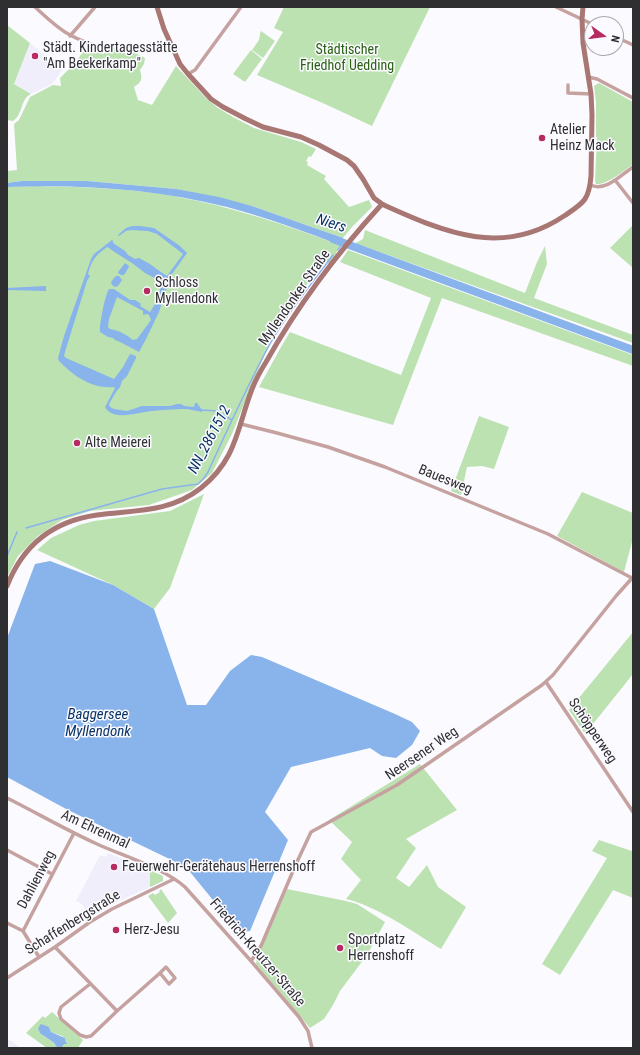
<!DOCTYPE html>
<meta charset="utf-8">
<style>
body{margin:0}
#map{position:relative;width:640px;height:1055px;overflow:hidden;background:#fbfaff;font-family:"Roboto Condensed",sans-serif}
canvas{display:block}
.frame{position:absolute;inset:0;border:8px solid #2f2e31;pointer-events:none}
.north{position:absolute;left:584px;top:16px;width:40px;height:40px;box-sizing:border-box;background:#fbfaff;border:1px solid #a9a8ad;border-radius:50%;rotate:104deg;font-size:11px;font-weight:700;line-height:16px;text-align:center;color:#2f2e31}
.north::after{content:'';display:block;margin:auto;width:14px;height:18px;background:#b72b62;clip-path:polygon(50% 0,100% 100%,50% 72%,0 100%)}
</style>
<div id="map">
<canvas width="640" height="1055"></canvas>
<div class="frame"></div>
<div class="north">N</div>
</div>
<script>
const context = document.querySelector('canvas').getContext('2d');
context.lineJoin = 'round';
function fillPath(path, color) {
  context.fillStyle = color;
  context.fill(path, 'evenodd');
}
function stroke(path, color, width, dash) {
  context.strokeStyle = color;
  context.lineWidth = width;
  context.lineCap = dash ? 'butt' : 'round';
  context.setLineDash(dash || []);
  context.stroke(path);
}
function write(font, color, halo, rows, align = 'center') {
  context.font = font + ' "Roboto Condensed",sans-serif';
  context.lineWidth = 3;
  context.setLineDash([]);
  context.textBaseline = 'middle';
  context.strokeStyle = halo;
  context.fillStyle = color;
  for (const [text, x, y, turn = 0] of rows) {
    context.save();
    context.translate(x, y);
    context.rotate((+turn || 0) * Math.PI / 180);
    context.textAlign = isNaN(turn) ? turn : align;
    if (halo) context.strokeText(text, 0, 0);
    context.fillText(text, 0, 0);
    context.restore();
  }
}
const built = new Path2D(`
 M30,43L63,69L52,84L31,94L14,84Z
 M108,853L150,870V887L119,901L90,918L82,904L76,901L100,855L106,857Z
 M8,1039L21,1048H7Z`);
const green = new Path2D(`
 M284,7H430L372,126L325,104L257,75L283,32L274,28Z
 M7,25L30,43L14,84L31,94C20,99 23,115 13,121L7,120Z
 M261,31L275,41L263,58L252,50L259,40L260,34Z
 M108,46L130,50L145,58L144,64L140,70C143,80 141,82 134,87L138,100L152,105L176,66L206,98L218,108L233,117L254,128L301,142L316,149L311,157L309,156L306,161L308,162L307,165L326,176L324,179L349,207L369,200L372,207L352,227L343,238L252,206L176,189L87,181H22L7,183V171L17,170L14,124L19,120L30,97L53,85L61,86L60,78L74,64L86,48L103,54L106,52Z
 M251,50L262,59L245,82L233,74Z
 M599,83L633,102V164C625,170 607,185 596,184L595,181L597,137H596V102L594,86Z
 M37,186C82,187 128,188 173,196C231,206 285,225 340,245L335,256L330,264L323,261L275,331L250,389L232,434L212,473L192,490L149,505L90,511L62,520L38,536L18,556L7,577V187Z
 M633,225V268L610,248Z
 M365,230L525,293L537,262L545,246L547,264L534,298L633,335V343L363,246L358,247L354,244L363,239Z
 M348,250L633,355V366L442,298L393,425L259,387L281,347L290,332L401,375L431,298L340,262Z
 M479,416L509,427L494,469L482,466L467,467L461,495L451,491Z
 M582,492L633,513V538L624,572L557,536Z
 M204,494L170,588L154,609L113,585L37,550L51,538L79,525L94,521L170,511Z
 M633,632V674L585,734L569,710Z
 M420,764L457,810L406,839L416,848L396,878L409,887L427,865L438,887L466,907L441,949C413,932 377,906 346,899L361,880L341,859L352,842L329,820Z
 M599,840L632,851L633,850V898L613,890L560,975L542,964L607,858L592,851Z
 M150,870L163,876V881L150,887Z
 M161,889L177,913L168,923L148,896L153,893L155,895L160,892L159,891Z
 M287,889L346,901L357,904L385,922L367,955L340,991L333,1005L324,1019L310,1028L256,964L257,958Z
 M52,1012L83,1040L78,1048H47L26,1033L43,1016L45,1018ZM49,1027L51,1032C57,1035 64,1034 67,1042L64,1044L55,1045L53,1042L41,1034Z`);
const water = new Path2D(`
 M22,181H87L176,189L219,197L252,206L343,238L340,245C303,231 265,217 227,207C156,189 80,184 7,187V183Z
 M132,226H140L154,228L180,246L187,253L172,274L170,275V278L159,312L147,337L139,352L120,342L115,340L113,338L108,337L100,332C99,325 105,295 109,289H114L130,300H135L141,304L140,306L150,312L157,301L160,291L161,284L158,280L145,273L132,263L116,253L109,248L107,247C95,256 92,260 88,274L90,276L87,281L65,352L64,356L66,358L114,379L123,367L130,354L136,356V358L127,376L122,381L120,387L116,392L109,404L110,407L114,409L127,411L142,406H170L177,404H181L184,406L194,407L195,403H197L202,410V412C196,411 190,409 184,409C173,409 162,410 152,411C139,412 113,422 105,407L115,388L114,387C91,389 74,376 59,361L58,358L64,336L91,259L94,254L112,240L113,241V243L125,251L128,255L135,259L139,258L150,264L158,270L167,276L183,254L157,234L148,231L131,230L126,231L119,236L118,235L126,228ZM117,297L143,311V315L147,314L149,315L151,320L137,339L133,340C127,335 118,330 110,329L108,327L109,319Z
 M125,263L128,265L129,267L124,275H121L118,273V272Z
 M116,276H119L122,280L118,286L115,287L112,285L111,282L114,278Z
 M46,286V291L7,290V288Z
 M50,561L113,585L154,609L187,705H206L230,671L251,655L262,657L395,714L412,722L420,731L412,745L396,758L382,756L370,748L291,767L265,812L288,840L250,931L239,932L186,867L68,810L7,777V638L35,564Z
 M41,1024L49,1027L51,1032L65,1038L67,1044H64L61,1048L57,1047L53,1042L41,1034L38,1029L40,1025Z`);
const stream = new Path2D(`
 M338,250L343,242
 M202,410L217,411L232,420
 M26,528L162,489L198,484L204,478L208,472C228,428 248,384 271,342C289,311 312,283 333,255
 M7,556L17,532`);
const river = new Path2D(`
 M333,239L633,350`);
const street = new Path2D(`
 M35,7C46,17 57,28 70,35C81,41 93,45 105,48
 M556,7L592,24
 M70,36L95,7
 M616,37L633,45
 M188,74L195,70L241,7
 M588,77L597,79L633,98
 M568,85V93L591,94
 M615,180L633,203
 M590,185C606,192 621,175 633,167
 M241,424L277,433L328,447L385,467L548,534L632,578
 M546,682L633,812
 M7,798C37,813 66,830 97,844C123,856 164,868 185,887L251,961L299,1017L308,1031L312,1048
 M7,850L52,874
 M7,923L23,931
 M55,947L117,1011L91,1036L86,1037L80,1035L61,1019L59,1013L61,1007L90,984
 M39,957L23,931L74,833
 M251,961L261,946L296,864L311,832L397,785L542,685L553,675L616,596L633,577
 M7,978L55,947L90,922L112,909L174,879
 M117,1011L160,973L169,984L175,978L166,967L160,973`);
const secondary = new Path2D(`
 M157,7L164,29L180,64L188,74L211,99L223,107L246,119L263,127L301,137L319,145L347,160L354,166L363,179L374,198L382,204L386,206C446,233 503,257 564,216C583,203 589,201 591,176L592,115L591,94L583,43L582,19L583,7
 M7,586C23,545 54,521 97,515C135,510 169,513 201,488C237,459 237,428 252,389C256,379 261,370 266,362C298,305 338,252 382,204`);
const markers = [
 [35,56,4,"#b72b62"],
 [542,138,4,"#b72b62"],
 [147,291,4,"#b72b62"],
 [77,443,4,"#b72b62"],
 [114,867,4,"#b72b62"],
 [116,930,4,"#b72b62"],
 [340,948,4,"#b72b62"]
];
const poiNames = [
 ["Städt. Kindertagesstätte",43,48],
 ["\"Am Beekerkamp\"",43,64],
 ["Atelier",550,130],
 ["Heinz Mack",550,146],
 ["Schloss",155,283],
 ["Myllendonk",155,299],
 ["Alte Meierei",85,443],
 ["Feuerwehr-Gerätehaus Herrenshoff",122,867],
 ["Herz-Jesu",124,930],
 ["Sportplatz",348,940],
 ["Herrenshoff",348,956]
];
const parkNames = [
 ["Städtischer",347,50],
 ["Friedhof Uedding",347,66]
];
const streetNames = [
 ["Myllendonker Straße",295,298,-55],
 ["Bauesweg",445,480,22],
 ["Schöpperweg",592,731,56],
 ["Neersener Weg",422,754,-34],
 ["Am Ehrenmal",95,830,25],
 ["Dahlienweg",37,880,-62],
 ["Schaffenbergstraße",73,923,-32],
 ["Friedrich-Kreutzer-Straße",257,953,49]
];
const waterNames = [
 ["Niers",331,224,18],
 ["NN_2861512",210,440,-62],
 ["Baggersee",98,715],
 ["Myllendonk",98,732]
];
fillPath(built, '#f0eefa');
fillPath(green, '#bde2b2');
fillPath(water, '#88b3eb');
stroke(stream, '#88b3eb', 1.5);
stroke(river, '#88b3eb', 8);
stroke(street, '#c5a29f', 3.5);
stroke(secondary, '#a87673', 5);
for (const [x, y, r, color] of markers) {
  const dot = new Path2D();
  dot.arc(x, y, r, 0, 2 * Math.PI);
  context.fillStyle = color;
  context.fill(dot);
  stroke(dot, '#fbfaff', 1.5);
}
write('14px', '#2f2e31', '#fbfaff', poiNames, 'left');
write('14px', '#286113', '#fbfaff', parkNames);
write('14px', '#2f2e31', '#fbfaff', streetNames);
write('italic 15px', '#093466', '#fbfaff', waterNames);
</script>
